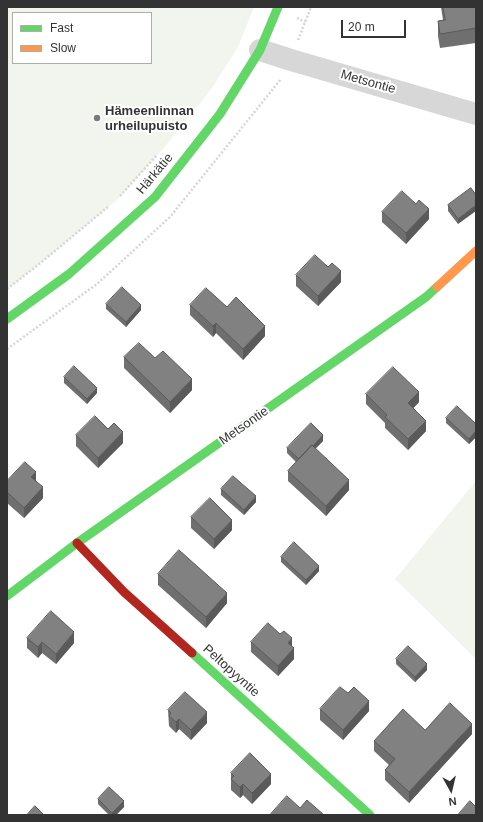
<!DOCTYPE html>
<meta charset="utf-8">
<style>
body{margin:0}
#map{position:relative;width:483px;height:822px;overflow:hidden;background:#fff;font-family:Arial,sans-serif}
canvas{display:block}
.frame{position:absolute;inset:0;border:8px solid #333;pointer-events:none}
.legend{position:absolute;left:12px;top:12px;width:140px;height:52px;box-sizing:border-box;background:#fff;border:1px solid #adadad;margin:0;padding:5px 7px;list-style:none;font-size:12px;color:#333}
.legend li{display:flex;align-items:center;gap:8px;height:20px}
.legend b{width:20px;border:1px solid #adadad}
.north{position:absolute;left:431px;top:770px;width:40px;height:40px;-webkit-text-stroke:3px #fff;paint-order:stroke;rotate:172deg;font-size:11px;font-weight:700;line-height:16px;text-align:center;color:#333}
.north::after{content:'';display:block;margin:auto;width:14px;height:18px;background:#333;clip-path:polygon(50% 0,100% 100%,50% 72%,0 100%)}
.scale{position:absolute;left:341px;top:20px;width:65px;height:18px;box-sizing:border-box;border:2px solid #333;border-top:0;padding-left:5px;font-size:12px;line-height:14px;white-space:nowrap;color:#333;-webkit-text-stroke:3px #fff;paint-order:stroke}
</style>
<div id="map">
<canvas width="483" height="822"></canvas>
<div class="frame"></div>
<ul class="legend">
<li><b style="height:5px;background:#63d668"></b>Fast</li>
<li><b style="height:5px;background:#ff974d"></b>Slow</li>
</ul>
<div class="north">N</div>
<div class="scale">20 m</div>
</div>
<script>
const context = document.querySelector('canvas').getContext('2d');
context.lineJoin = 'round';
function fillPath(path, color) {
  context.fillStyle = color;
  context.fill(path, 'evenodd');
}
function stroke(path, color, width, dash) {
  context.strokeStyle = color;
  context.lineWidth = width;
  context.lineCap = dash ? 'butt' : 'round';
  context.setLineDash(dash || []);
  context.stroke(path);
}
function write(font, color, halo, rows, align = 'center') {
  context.font = font + ' Arial,sans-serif';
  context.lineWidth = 4;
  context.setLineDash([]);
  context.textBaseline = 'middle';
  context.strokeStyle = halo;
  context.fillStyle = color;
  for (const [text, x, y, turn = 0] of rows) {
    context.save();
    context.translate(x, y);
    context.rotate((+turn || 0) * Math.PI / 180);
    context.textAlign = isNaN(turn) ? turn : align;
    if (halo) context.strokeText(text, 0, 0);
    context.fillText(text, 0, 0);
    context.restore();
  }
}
const green = new Path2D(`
 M7,7H254L238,47L212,88L163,149L118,199L38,265L7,289ZM13,13H151V63H13Z
 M476,481V659L395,579Z`);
const path = new Path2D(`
 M297,18L305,22
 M298,40L311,7
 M120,196L157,155
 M7,289L38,265L109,206
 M7,349L97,284L170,217L281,79`);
const street = new Path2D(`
 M260,50L291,60L476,114`);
const fast = new Path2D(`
 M7,319L69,274L155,197L220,114L260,50L278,7
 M7,596L77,543L426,297L437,287
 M192,653L370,815`);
const slow = new Path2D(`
 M437,287L476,251`);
const jam = new Path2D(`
 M77,543L124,592L192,653`);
const wall = new Path2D(`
 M441,7H476V43L440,48L438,36V21L443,20Z
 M471,188L458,224L448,211V205Z
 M416,204L429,219L406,244L382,222V212Z
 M296,275L341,282L318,306L296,286Z
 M106,304L141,310L126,327L106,309Z
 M190,305L227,307L265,336L243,360L216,333L213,337L190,315Z
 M124,357L155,358L192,390L170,413L124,368Z
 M64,377L97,393L87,404L64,383Z
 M366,394L419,402L413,408L426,431L408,450L385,428V423L366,404Z
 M446,418L476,424V437L469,444L446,423Z
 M108,429L123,443L98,468L76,446V435Z
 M323,441L315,449L349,490L326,516L288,481V471L296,462L287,453V448Z
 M7,481H36L43,498L24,518L7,503Z
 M221,489L256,502L244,515L221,495Z
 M191,517L232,530L214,549L191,528Z
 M281,557L319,571L306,585L281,562Z
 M158,574L227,603L206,628L158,585Z
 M27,638L74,643L56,664L42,653L38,658L27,648Z
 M251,642L292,646L294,659L278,676L251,652Z
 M396,659L427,670L415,682L396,664Z
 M320,709L369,711L343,740L320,720Z
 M168,710L207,723L191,740L179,729L176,733L169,726Z
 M425,730L472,734L409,803L385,780V770L389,765L374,751V741Z
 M231,773L271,784L252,804L243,795L240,798L231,790Z
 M98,799L124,807L116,815H109L98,804Z`);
const shadedWall = new Path2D(`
 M476,205V211L458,224V219Z
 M429,209V219L406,244V233Z
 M341,271V282L318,306V296Z
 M141,305V310L126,327V322Z
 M216,323V333L213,337V326Z
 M265,326V336L243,360V349Z
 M192,379V390L170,413V402Z
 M97,388V393L87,404V399Z
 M419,392V402L408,414V403Z
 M426,421V431L408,450V439Z
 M476,431V437L469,444V439Z
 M123,432V443L98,468V458Z
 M323,435V441L299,465V459Z
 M36,472V482L31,477Z
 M349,480V490L326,516V506Z
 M43,487V498L24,518V508Z
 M256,496V502L244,515V510Z
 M232,520V530L214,549V539Z
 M319,566V571L306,585V580Z
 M227,593V603L206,628V617Z
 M74,632V643L56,664V654Z
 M292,638V649L288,643Z
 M42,642V653L38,658V647Z
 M294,648V659L278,676V666Z
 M427,664V670L415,682V677Z
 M369,701V711L343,740V730Z
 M207,712V723L191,740V730Z
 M179,719V729L176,733V722Z
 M472,724V734L409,803V792Z
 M271,774V784L252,804V793Z
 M243,784V795L240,798V787Z
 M124,801V807L116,815H112V813Z`);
const building = new Path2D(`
 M443,7H476V28L440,34L438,21L445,20Z
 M471,188L476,195V205L458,219L448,205Z
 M402,191L416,204L419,200L429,209L406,233L382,212Z
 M315,255L328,267L332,263L341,271L318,296L296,275Z
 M122,287L141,305L126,322L106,304Z
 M206,288L227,307L236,297L265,326L243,349L216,323L213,326L190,305Z
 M139,343L155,358L163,351L192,379L170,402L124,357Z
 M74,366L97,388L87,399L64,377Z
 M393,367L419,392L408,403L426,421L408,439L385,417L387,415L366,394Z
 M457,406L476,424V431L469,439L446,418Z
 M95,416L108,429L114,423L123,432L98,458L76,435Z
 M311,423L323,435L313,446L312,445L299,459L287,448Z
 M312,445L349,480L326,506L288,471Z
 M25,462L36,472L31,477L43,487L24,508L7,492V481Z
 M233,476L256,496L244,510L221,489Z
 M210,498L232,520L214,539L191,517Z
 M294,542L319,566L306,580L281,557Z
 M179,550L227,593L206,617L158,574Z
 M51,611L74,632L56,654L42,642L38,647L27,638Z
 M268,623L280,634L284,631L292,638L288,643L294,648L278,666L251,642Z
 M408,646L427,664L415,677L396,659Z
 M340,687L348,693L354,687L369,701L343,730L320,709Z
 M185,692L207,712L191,730L179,719L176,722L169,716L171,713L168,710Z
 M450,703L472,724L409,792L385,770L395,759L374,741L403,709L425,730Z
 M250,753L271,774L252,793L243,784L240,787L231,779L234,776L231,773Z
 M109,787L124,801L112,813L98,799Z
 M287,796L300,808L307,800L324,815H270Z
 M470,801L476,807V815H458Z
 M35,806L44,815H27Z`);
const markers = [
 [97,118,4,"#7a7a7a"]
];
const streetNames = [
 ["Metsontie",368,82,16],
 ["Härkätie",155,174,-50],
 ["Metsontie",244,426,-35],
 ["Peltopyyntie",231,671,42]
];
const poiNames = [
 ["Hämeenlinnan",105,111],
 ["urheilupuisto",105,126]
];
fillPath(green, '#f1f5ed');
stroke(path, '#d6d6d6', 2.5, [2, 2]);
stroke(street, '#d7d7d7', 22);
stroke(fast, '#63d668', 9);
stroke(slow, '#ff974d', 9);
stroke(jam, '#b3261e', 9);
fillPath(wall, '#6f6f6f');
fillPath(shadedWall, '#5a5a5a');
fillPath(building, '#818181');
stroke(building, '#5a5a5a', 1);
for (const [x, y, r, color] of markers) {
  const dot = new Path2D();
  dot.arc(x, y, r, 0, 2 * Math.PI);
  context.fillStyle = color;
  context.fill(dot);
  stroke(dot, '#fff', 1.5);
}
write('13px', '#333', '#fff', streetNames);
write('bold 13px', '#333', '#fff', poiNames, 'left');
</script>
